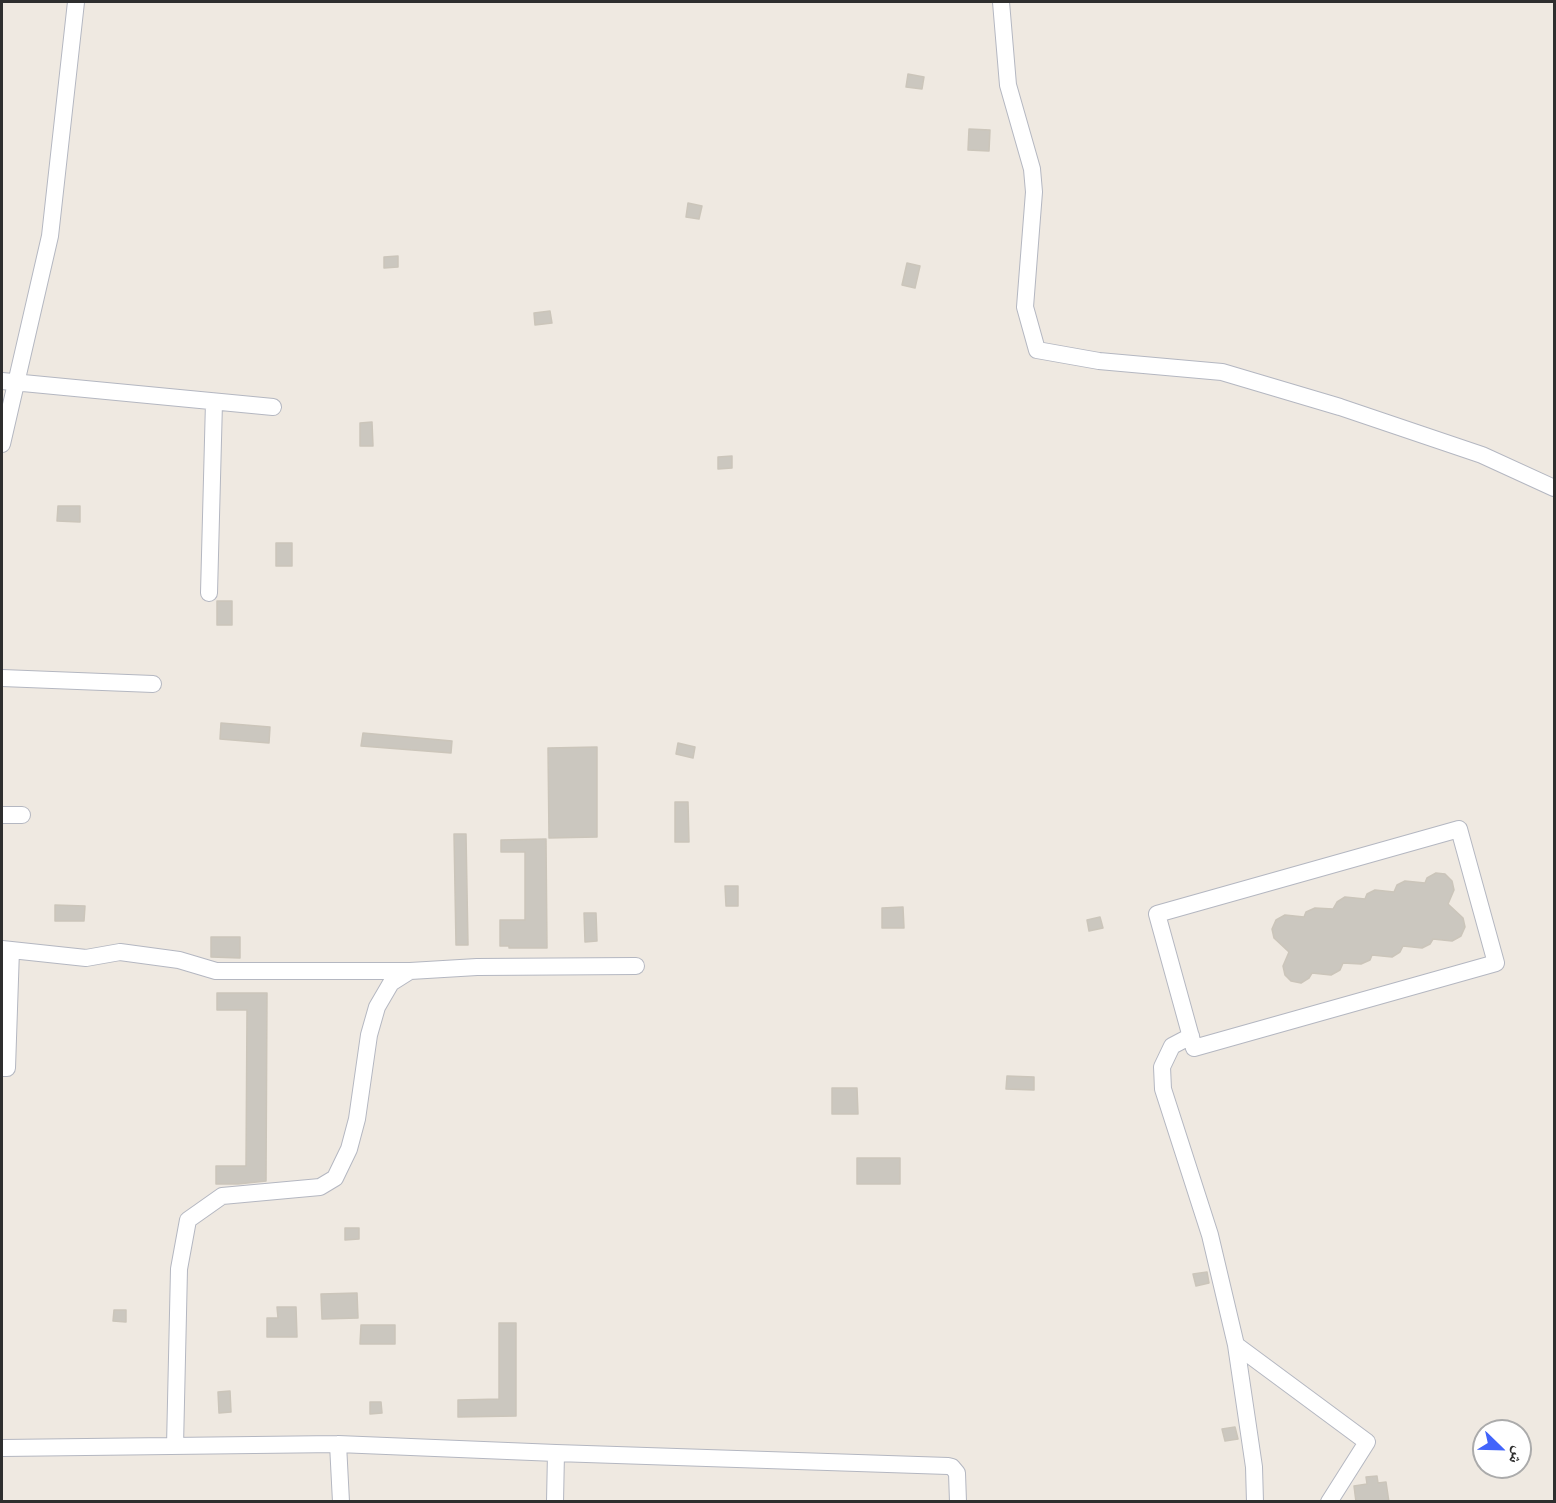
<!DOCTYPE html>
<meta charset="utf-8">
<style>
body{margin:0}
#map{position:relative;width:1556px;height:1503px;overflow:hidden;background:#efe9e1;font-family:"Space Grotesk","Noto Naskh Arabic",sans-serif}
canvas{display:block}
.frame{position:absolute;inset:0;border:3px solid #2e2e2e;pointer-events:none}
.north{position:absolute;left:1472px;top:1419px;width:60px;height:60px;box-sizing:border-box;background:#fff;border:2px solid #ababab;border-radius:50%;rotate:113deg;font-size:16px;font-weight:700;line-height:24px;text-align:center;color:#2e2e2e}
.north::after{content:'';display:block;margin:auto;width:21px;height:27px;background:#4264fb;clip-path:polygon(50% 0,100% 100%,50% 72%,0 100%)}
</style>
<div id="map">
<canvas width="1556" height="1503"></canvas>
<div class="frame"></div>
<div class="north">ش</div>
</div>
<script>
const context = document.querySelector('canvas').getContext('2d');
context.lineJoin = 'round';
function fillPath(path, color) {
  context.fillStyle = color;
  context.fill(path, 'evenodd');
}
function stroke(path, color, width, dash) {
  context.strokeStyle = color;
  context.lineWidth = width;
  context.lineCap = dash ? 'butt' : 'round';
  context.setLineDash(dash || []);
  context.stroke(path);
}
const building = new Path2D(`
 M908,74L924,77L922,89L906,87Z
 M969,129L990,130L989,151L968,150Z
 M688,203L702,206L699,219L686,217Z
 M398,256V267L384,268V257Z
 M907,263L920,266L915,288L902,285Z
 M550,311L552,323L535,325L534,313Z
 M372,422L373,446H360V423Z
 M732,456V468L718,469V457Z
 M58,506H80V522L57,521Z
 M276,543H292V566H276Z
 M217,601H232V625H217Z
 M221,723L270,727L269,743L220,739Z
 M363,733L452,741L451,753L361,746Z
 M678,743L695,747L693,758L676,754Z
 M597,747V837L549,838L548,748Z
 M675,802H688L689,842H675Z
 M454,834H466L468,945H456Z
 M546,839L547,948H509V946H500V920H525V852H501V840Z
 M1436,873L1445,874L1452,881L1454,890L1448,904L1463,918L1465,927L1461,936L1452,941L1433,939L1430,944L1422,948L1403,946L1400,952L1392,957L1372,955L1370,960L1361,964L1343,963L1340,970L1331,975L1312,973L1309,978L1301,983L1291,981L1285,975L1283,966L1289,952L1274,938L1272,929L1276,920L1285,915L1304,917L1306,912L1315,908L1333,909L1337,902L1345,897L1365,899L1367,894L1375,890L1394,892L1397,885L1405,881L1425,883L1427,878Z
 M725,886H738V906H726Z
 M55,905L85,906L84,921H55Z
 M903,907L904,928H882V908Z
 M584,913H596L597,941L585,942Z
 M1100,917L1103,928L1089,931L1087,920Z
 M211,937H240V958L211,957Z
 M217,993H267L266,1181L238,1184H216V1166H246L247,1010H217Z
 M1007,1076L1034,1077V1090L1006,1089Z
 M832,1088H857L858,1114H832Z
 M857,1158H900V1184H857Z
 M345,1228H359V1239L345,1240Z
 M1207,1272L1209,1283L1196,1286L1193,1274Z
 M357,1293L358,1318L322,1319L321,1294Z
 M277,1307H296L297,1337H267V1318H278Z
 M114,1310H126V1322L113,1321Z
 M499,1323H516V1416L458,1417V1400L499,1399Z
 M361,1325H395V1344H360Z
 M230,1391L231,1412L219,1413L218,1392Z
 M370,1402H381L382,1413L370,1414Z
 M1235,1427L1238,1439L1225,1441L1222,1429Z
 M1377,1476L1378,1483L1386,1482L1389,1502H1356L1354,1486L1367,1484L1366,1477Z`);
const minor = new Path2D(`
 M1001,2L1008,85L1032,169L1034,192L1025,307L1037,350L1099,361L1222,372L1340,407L1482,455L1554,488
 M2,381L273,407
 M2,444L50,236L76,2
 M209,593L214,402
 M2,678L153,684
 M2,815H22
 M1459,829L1496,963L1194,1048L1157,914Z
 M2,949L86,958L120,952L179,960L216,971H410
 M1191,1036L1172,1046L1162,1067L1163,1089L1210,1235L1236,1345L1254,1467L1255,1502
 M2,1068H7L11,950
 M1236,1345L1367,1442L1329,1502
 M338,1444L341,1502
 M175,1446L179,1269L188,1220L222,1196L320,1187L335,1178L349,1149L357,1119L369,1035L377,1007L391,983L410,971L477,967L636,966
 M2,1448L338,1444L556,1453L948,1466L952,1467L957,1473L958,1502
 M555,1502L556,1453`);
fillPath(building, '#cbc7bf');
stroke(building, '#cbc5ba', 1.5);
stroke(minor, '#b4b7c1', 18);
stroke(minor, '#fff', 16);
</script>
